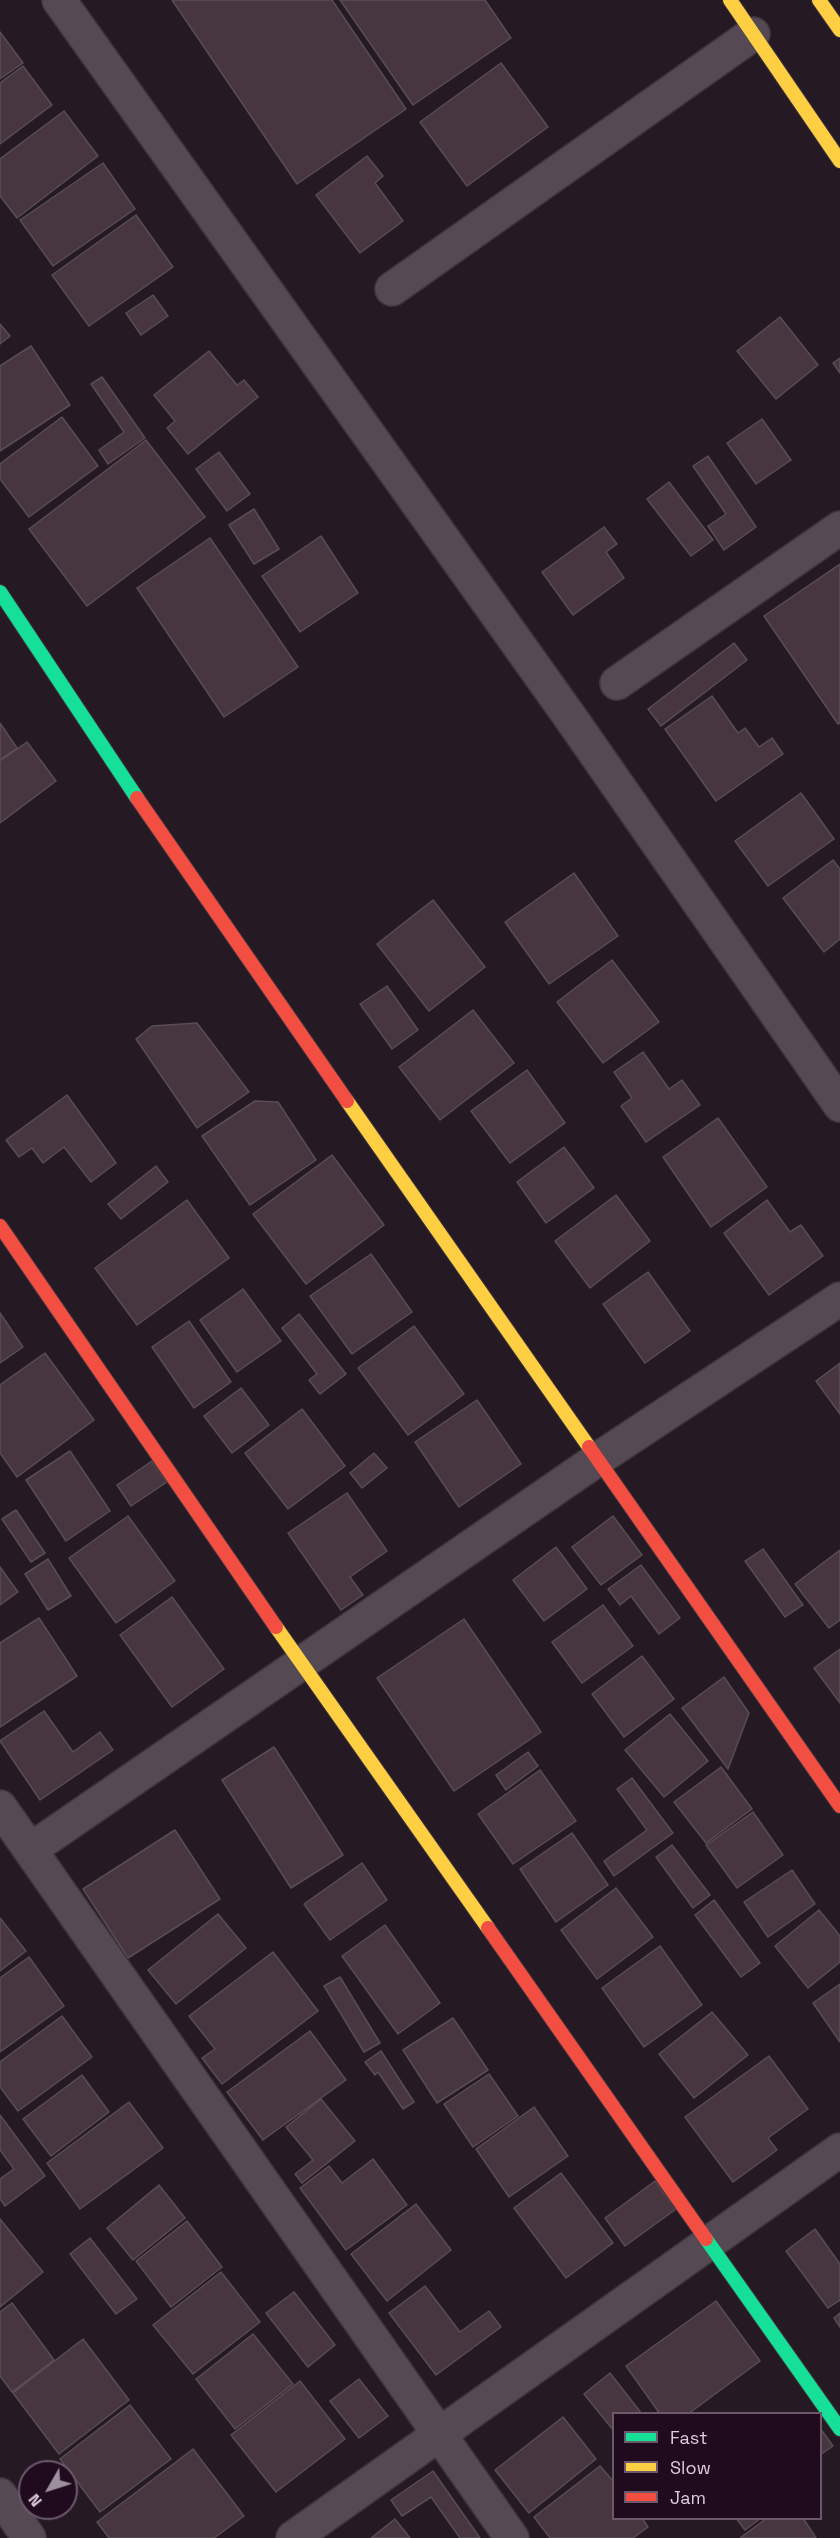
<!DOCTYPE html>
<style>
body{margin:0}
#map{position:relative;width:840px;height:2538px;overflow:hidden;background:#251924;font-family:"Space Grotesk",sans-serif}
canvas{display:block}
.legend{position:absolute;left:612px;top:2412px;width:210px;height:108px;box-sizing:border-box;background:#200a1e;border:2px solid #6c586a;margin:0;padding:8px 10px;list-style:none;font-size:18px;color:#ddcedb}
.legend li{display:flex;align-items:center;gap:12px;height:30px}
.legend b{width:30px;border:2px solid #6c586a}
.north{position:absolute;left:18px;top:2460px;width:60px;height:60px;box-sizing:border-box;background:#200a1e;border:2px solid #6c586a;border-radius:50%;rotate:231deg;font-size:16px;font-weight:700;line-height:24px;text-align:center;color:#ddcedb}
.north::after{content:'';display:block;margin:auto;width:21px;height:27px;background:#9d8f9b;clip-path:polygon(50% 0,100% 100%,50% 72%,0 100%)}
</style>
<div id="map">
<canvas width="840" height="2538"></canvas>
<ul class="legend">
<li><b style="height:8px;background:#16e098"></b>Fast</li>
<li><b style="height:8px;background:#ffcf43"></b>Slow</li>
<li><b style="height:8px;background:#f24e42"></b>Jam</li>
</ul>
<div class="north">N</div>
</div>
<script>
const context = document.querySelector('canvas').getContext('2d');
context.lineJoin = 'round';
function fillPath(path, color) {
  context.fillStyle = color;
  context.fill(path, 'evenodd');
}
function stroke(path, color, width, dash) {
  context.strokeStyle = color;
  context.lineWidth = width;
  context.lineCap = dash ? 'butt' : 'round';
  context.setLineDash(dash || []);
  context.stroke(path);
}
const building = new Path2D(`
 M172,0H332L406,109L297,184Z
 M340,0H485L511,38L413,105Z
 M0,32L23,63L0,79Z
 M501,63L548,127L467,186L420,122Z
 M23,66L52,105L0,144V83Z
 M64,111L98,156L17,218L0,196V159Z
 M367,156L383,176L375,183L403,221L360,253L316,195Z
 M103,163L135,209L53,266L20,220Z
 M136,215L173,267L89,326L52,275Z
 M153,295L168,316L141,335L126,313Z
 M780,317L818,365L776,399L737,351Z
 M0,324L10,336L0,344Z
 M31,346L70,405L0,451V366Z
 M209,351L237,385L244,380L258,397L188,454L167,428L175,421L154,395Z
 M840,358V373L833,363Z
 M102,377L145,438L108,464L99,450L124,432L91,384Z
 M62,417L98,466L29,517L0,479V464Z
 M762,419L791,460L756,484L727,443Z
 M146,440L205,517L87,606L29,529Z
 M219,452L250,494L227,511L196,469Z
 M708,456L756,527L724,550L708,526L726,514L693,466Z
 M669,482L713,540L691,556L647,499Z
 M254,509L279,549L254,564L229,525Z
 M604,527L617,544L606,552L624,578L573,615L542,572Z
 M321,536L358,593L300,632L262,576Z
 M210,538L298,667L224,717L137,588Z
 M840,564V723L838,724L764,616Z
 M734,643L747,660L661,726L648,709Z
 M712,696L738,733L745,728L759,747L772,738L783,754L716,801L665,729Z
 M0,723L17,748L0,760Z
 M27,742L56,781L0,823V761Z
 M801,793L834,839L768,886L735,841Z
 M833,860L840,869V939L824,952L783,898Z
 M574,873L618,936L549,984L505,922Z
 M433,900L485,967L429,1011L377,944Z
 M612,960L659,1022L603,1063L557,1002Z
 M387,986L418,1030L392,1049L360,1004Z
 M473,1010L514,1063L440,1120L399,1067Z
 M197,1023L249,1092L197,1128L136,1039L152,1026Z
 M643,1052L669,1089L682,1080L700,1105L646,1142L621,1106L632,1098L614,1072Z
 M527,1070L565,1123L510,1163L471,1111Z
 M67,1095L116,1163L91,1182L64,1147L43,1163L32,1148L19,1157L6,1140Z
 M255,1101L278,1102L316,1160L250,1205L202,1136Z
 M718,1118L767,1187L711,1227L663,1157Z
 M564,1147L594,1188L546,1223L517,1182Z
 M332,1155L384,1225L306,1284L253,1214Z
 M156,1166L168,1182L121,1219L108,1204Z
 M616,1195L650,1241L590,1288L555,1241Z
 M187,1200L229,1258L137,1325L95,1268Z
 M767,1200L790,1232L801,1225L823,1256L769,1295L724,1233Z
 M371,1254L412,1312L352,1354L310,1296Z
 M648,1272L690,1331L645,1363L603,1304Z
 M243,1289L281,1341L237,1372L200,1320Z
 M0,1313L23,1347L0,1363Z
 M299,1314L346,1374L320,1394L309,1380L317,1374L282,1328Z
 M189,1321L231,1382L194,1408L152,1347Z
 M414,1326L464,1394L408,1435L358,1368Z
 M45,1353L94,1420L17,1477L0,1453V1385Z
 M840,1363V1414L816,1381Z
 M241,1388L269,1425L232,1453L204,1416Z
 M477,1400L521,1464L459,1507L415,1442Z
 M302,1409L345,1466L288,1509L245,1453Z
 M70,1451L110,1511L66,1541L26,1480Z
 M374,1453L387,1468L362,1488L350,1473Z
 M152,1461L167,1482L131,1506L117,1485Z
 M347,1493L387,1551L350,1577L363,1595L341,1610L288,1533Z
 M16,1510L45,1553L31,1562L2,1519Z
 M128,1516L175,1581L116,1623L69,1558Z
 M613,1516L642,1555L601,1585L572,1547Z
 M556,1547L587,1589L544,1621L513,1580Z
 M763,1549L803,1605L785,1617L745,1561Z
 M840,1550V1620L829,1628L795,1584Z
 M48,1559L71,1596L48,1610L25,1574Z
 M641,1565L680,1618L659,1634L631,1596L620,1605L608,1589Z
 M0,1567L18,1592L0,1605Z
 M172,1597L224,1669L172,1707L120,1635Z
 M603,1605L633,1646L582,1683L552,1642Z
 M39,1618L77,1676L0,1727V1643Z
 M464,1619L541,1732L454,1791L377,1678Z
 M840,1649V1703L814,1668Z
 M642,1656L674,1699L624,1737L592,1694Z
 M724,1677L749,1713L728,1769L682,1708Z
 M44,1711L73,1752L100,1732L113,1750L40,1800L0,1741Z
 M670,1714L708,1761L664,1797L625,1750Z
 M274,1747L343,1855L291,1888L222,1780Z
 M528,1752L538,1766L506,1790L496,1775Z
 M721,1767L752,1809L706,1843L674,1802Z
 M540,1770L576,1821L513,1864L478,1814Z
 M632,1778L673,1833L614,1876L604,1861L647,1830L617,1789Z
 M753,1812L783,1855L737,1888L706,1845Z
 M175,1830L220,1899L128,1958L83,1889Z
 M572,1833L608,1885L556,1922L520,1869Z
 M672,1845L710,1895L693,1908L656,1857Z
 M362,1863L387,1900L330,1940L304,1904Z
 M792,1870L815,1904L768,1937L744,1902Z
 M616,1888L653,1937L597,1979L561,1930Z
 M714,1900L760,1963L741,1977L695,1915Z
 M819,1910L840,1936V1962L808,1988L775,1946Z
 M218,1914L246,1948L176,2004L148,1970Z
 M0,1918L26,1951L0,1971Z
 M385,1925L440,2003L398,2034L342,1956Z
 M660,1946L702,2005L644,2047L602,1988Z
 M273,1952L318,2011L222,2084L202,2058L215,2049L189,2016Z
 M29,1957L64,2006L0,2052V1978Z
 M340,1977L380,2043L364,2052L324,1986Z
 M840,1984V2042L813,2003Z
 M712,2012L748,2055L694,2098L659,2054Z
 M62,2016L92,2057L18,2111L0,2087V2062Z
 M453,2018L488,2070L437,2103L403,2050Z
 M310,2031L346,2080L263,2140L227,2092Z
 M381,2051L414,2102L403,2109L378,2072L375,2075L365,2062Z
 M769,2056L808,2109L768,2138L777,2150L733,2182L685,2117Z
 M489,2074L518,2116L473,2147L444,2104Z
 M82,2075L109,2112L51,2156L23,2119Z
 M321,2099L355,2141L302,2183L295,2174L313,2160L286,2127Z
 M129,2102L163,2148L80,2209L47,2163Z
 M534,2107L568,2156L509,2197L476,2149Z
 M0,2115L45,2176L5,2206L0,2199V2179L14,2169L0,2150Z
 M373,2159L407,2205L346,2250L300,2188L329,2166L342,2183Z
 M561,2173L613,2243L566,2278L514,2208Z
 M655,2181L676,2209L625,2246L605,2218Z
 M159,2185L185,2218L133,2260L107,2228Z
 M416,2204L451,2250L387,2301L351,2254Z
 M0,2219L43,2272L0,2307Z
 M187,2221L222,2267L171,2307L136,2261Z
 M815,2229L840,2264V2300L828,2308L786,2251Z
 M90,2238L137,2299L116,2314L70,2254Z
 M221,2272L260,2322L193,2374L153,2325Z
 M425,2286L460,2332L489,2311L501,2327L436,2375L389,2313Z
 M294,2292L335,2345L308,2367L266,2313Z
 M716,2301L760,2361L688,2414H660L626,2366Z
 M12,2303L54,2360L12,2392L0,2376V2312Z
 M840,2313V2327L834,2318Z
 M253,2334L293,2384L235,2429L196,2379Z
 M83,2339L129,2400L59,2454L13,2393Z
 M610,2373L642,2414H614V2431L584,2394Z
 M359,2379L388,2416L359,2438L330,2401Z
 M300,2381L345,2439L276,2492L231,2435Z
 M130,2405L171,2459L100,2512L60,2459Z
 M563,2417L596,2459L529,2513L495,2470Z
 M820,2428L833,2446L820,2455Z
 M193,2449L244,2516L214,2538H109L97,2522Z
 M600,2466L614,2482V2518H642L648,2527L633,2538H550L534,2517Z
 M433,2471L480,2538H460L431,2497L402,2516L391,2500Z
 M736,2518H761L745,2530Z
 M767,2518H803L816,2538H740Z
 M395,2519L410,2538H371Z`);
const street = new Path2D(`
 M59,0L570,717L840,1105
 M392,289L753,34
 M617,683L840,528
 M0,1807L512,2538
 M30,1850L598,1459L840,1299
 M0,2495L29,2538
 M293,2538L840,2150`);
const fast = new Path2D(`
 M0,592L137,798
 M706,2239L840,2429`);
const slow = new Path2D(`
 M730,0L840,161
 M819,0L840,30
 M347,1101L589,1447
 M276,1627L488,1928`);
const jam = new Path2D(`
 M137,798L347,1101
 M0,1226L276,1627
 M589,1447L840,1806
 M488,1928L706,2239`);
fillPath(building, '#47363f');
stroke(building, '#594d54', 1.5);
stroke(street, '#3f353d', 36);
stroke(fast, '#3f353d', 16);
stroke(slow, '#3f353d', 16);
stroke(jam, '#3f353d', 16);
stroke(street, '#554a53', 33);
stroke(fast, '#16e098', 14);
stroke(slow, '#ffcf43', 14);
stroke(jam, '#f24e42', 14);
</script>
